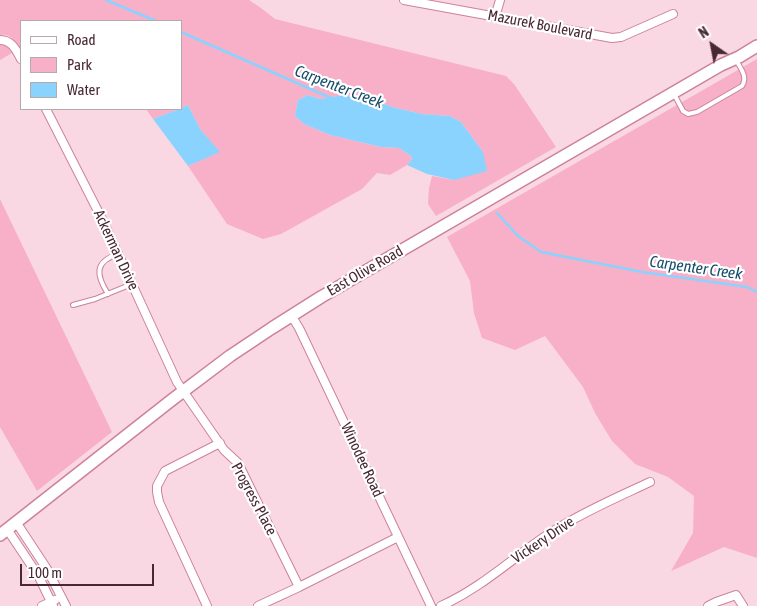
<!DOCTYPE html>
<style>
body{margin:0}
#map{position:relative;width:757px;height:606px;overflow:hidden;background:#fad8e3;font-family:"Asap Condensed",sans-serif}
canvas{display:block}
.legend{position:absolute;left:20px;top:20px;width:162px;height:90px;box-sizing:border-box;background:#fff;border:1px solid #b6a9ae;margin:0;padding:6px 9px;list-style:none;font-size:15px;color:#482834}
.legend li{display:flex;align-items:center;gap:10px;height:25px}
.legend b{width:25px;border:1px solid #b6a9ae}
.north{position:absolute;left:687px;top:20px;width:50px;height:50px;-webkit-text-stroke:4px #fff;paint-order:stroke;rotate:327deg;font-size:14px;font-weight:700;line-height:20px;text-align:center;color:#482834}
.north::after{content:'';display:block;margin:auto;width:18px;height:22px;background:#482834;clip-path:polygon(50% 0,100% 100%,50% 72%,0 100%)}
.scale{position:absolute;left:20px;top:564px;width:134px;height:22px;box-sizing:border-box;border:2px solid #482834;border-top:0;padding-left:6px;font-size:15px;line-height:18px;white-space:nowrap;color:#482834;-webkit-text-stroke:4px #fff;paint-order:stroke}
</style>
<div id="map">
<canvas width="757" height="606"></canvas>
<ul class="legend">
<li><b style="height:6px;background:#fff"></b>Road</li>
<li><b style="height:14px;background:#f8afc8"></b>Park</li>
<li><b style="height:14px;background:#8bd3ff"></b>Water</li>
</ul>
<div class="north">N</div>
<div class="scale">100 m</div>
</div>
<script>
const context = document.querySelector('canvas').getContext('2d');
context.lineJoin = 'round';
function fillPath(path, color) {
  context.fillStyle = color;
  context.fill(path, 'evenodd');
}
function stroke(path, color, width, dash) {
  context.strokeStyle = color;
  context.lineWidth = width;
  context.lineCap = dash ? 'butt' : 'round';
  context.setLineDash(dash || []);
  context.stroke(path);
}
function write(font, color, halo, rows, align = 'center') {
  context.font = font + ' "Asap Condensed",sans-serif';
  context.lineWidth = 4.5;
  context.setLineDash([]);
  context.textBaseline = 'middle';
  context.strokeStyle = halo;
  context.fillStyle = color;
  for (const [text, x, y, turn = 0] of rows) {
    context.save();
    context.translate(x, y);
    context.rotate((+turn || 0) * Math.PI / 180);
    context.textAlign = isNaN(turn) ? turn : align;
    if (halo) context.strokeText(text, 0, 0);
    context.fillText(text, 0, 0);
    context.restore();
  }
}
const green = new Path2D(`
 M0,0H249L261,8L275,19L506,76L514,84L556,147L436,216L428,204L429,188L432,176L454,180L483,152L461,122L450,116L422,114L392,107L376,101L343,95L320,99L308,95L298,100L295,116L304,124L330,135L381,147L399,148L411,156L412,159L407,165L390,175L377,173L362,189L281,234L263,239L227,224L188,166L219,152L200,129L188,105L181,108V21H21V47L20,48C16,40 9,33 0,35Z
 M0,45C6,45 9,47 12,53L0,60Z
 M757,59V558L724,547L671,571L693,533L694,496L668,477L635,464L612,441L595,413L583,387L545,336L515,350L482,338L474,313L470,281L447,237Z
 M146,109H179L153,119Z
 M0,199L112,432L37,491L0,427Z`);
const water = new Path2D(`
 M308,95L320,99L343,95L376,101L392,107L422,114L450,116L461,122L483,152L487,171L454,180L427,174L407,165L412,159L411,156L399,148L381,147L330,135L304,124L295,116L298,100Z
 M188,105L200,129L220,152L188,166L153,119L179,109H181V108Z`);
const stream = new Path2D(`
 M106,0L156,21
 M181,32L331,98
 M497,213L518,236L541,252L642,272L747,287L757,292`);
const lane = new Path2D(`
 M674,94L683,111L688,114L697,112L742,86C748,77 741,69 736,60
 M108,294C96,275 94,262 118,254
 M73,305L95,299L132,284`);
const street = new Path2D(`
 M404,0L612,38L621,37L673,14
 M495,17L500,0
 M0,40C12,40 16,50 21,59
 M46,109L103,221L177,382L224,450L238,463L299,587
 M291,315L299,328L329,391L431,606
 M16,522L47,569L66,606
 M7,529L39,577L53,606
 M42,606L55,600
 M207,606L159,502L157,492V486L165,471L220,443
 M258,606L299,587L398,537
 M441,606C485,586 515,555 555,530C585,511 618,497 650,482
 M708,606L716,602L736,595L743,606`);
const secondary = new Path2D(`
 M0,535L173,399L230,356L272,328L321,297L721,65L739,57L757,46`);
const streetNames = [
 ["Mazurek Boulevard",540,25,11],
 ["Ackerman Drive",116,250,65],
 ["East Olive Road",365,271,-30],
 ["Winodee Road",362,460,65],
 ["Progress Place",254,499,62],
 ["Vickery Drive",543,540,-34]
];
const waterNames = [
 ["Carpenter Creek",339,87,21],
 ["Carpenter Creek",696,268,8]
];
fillPath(green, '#f8afc8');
fillPath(water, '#8bd3ff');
stroke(stream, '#8bd3ff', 2.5);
stroke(lane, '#cd819d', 6);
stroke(street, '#cd819d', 10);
stroke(secondary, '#cd819d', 14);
stroke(lane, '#fff', 4);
stroke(street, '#fff', 8);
stroke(secondary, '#fff', 11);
write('15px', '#482834', '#fff', streetNames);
write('italic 16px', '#144c6a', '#fff', waterNames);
</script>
